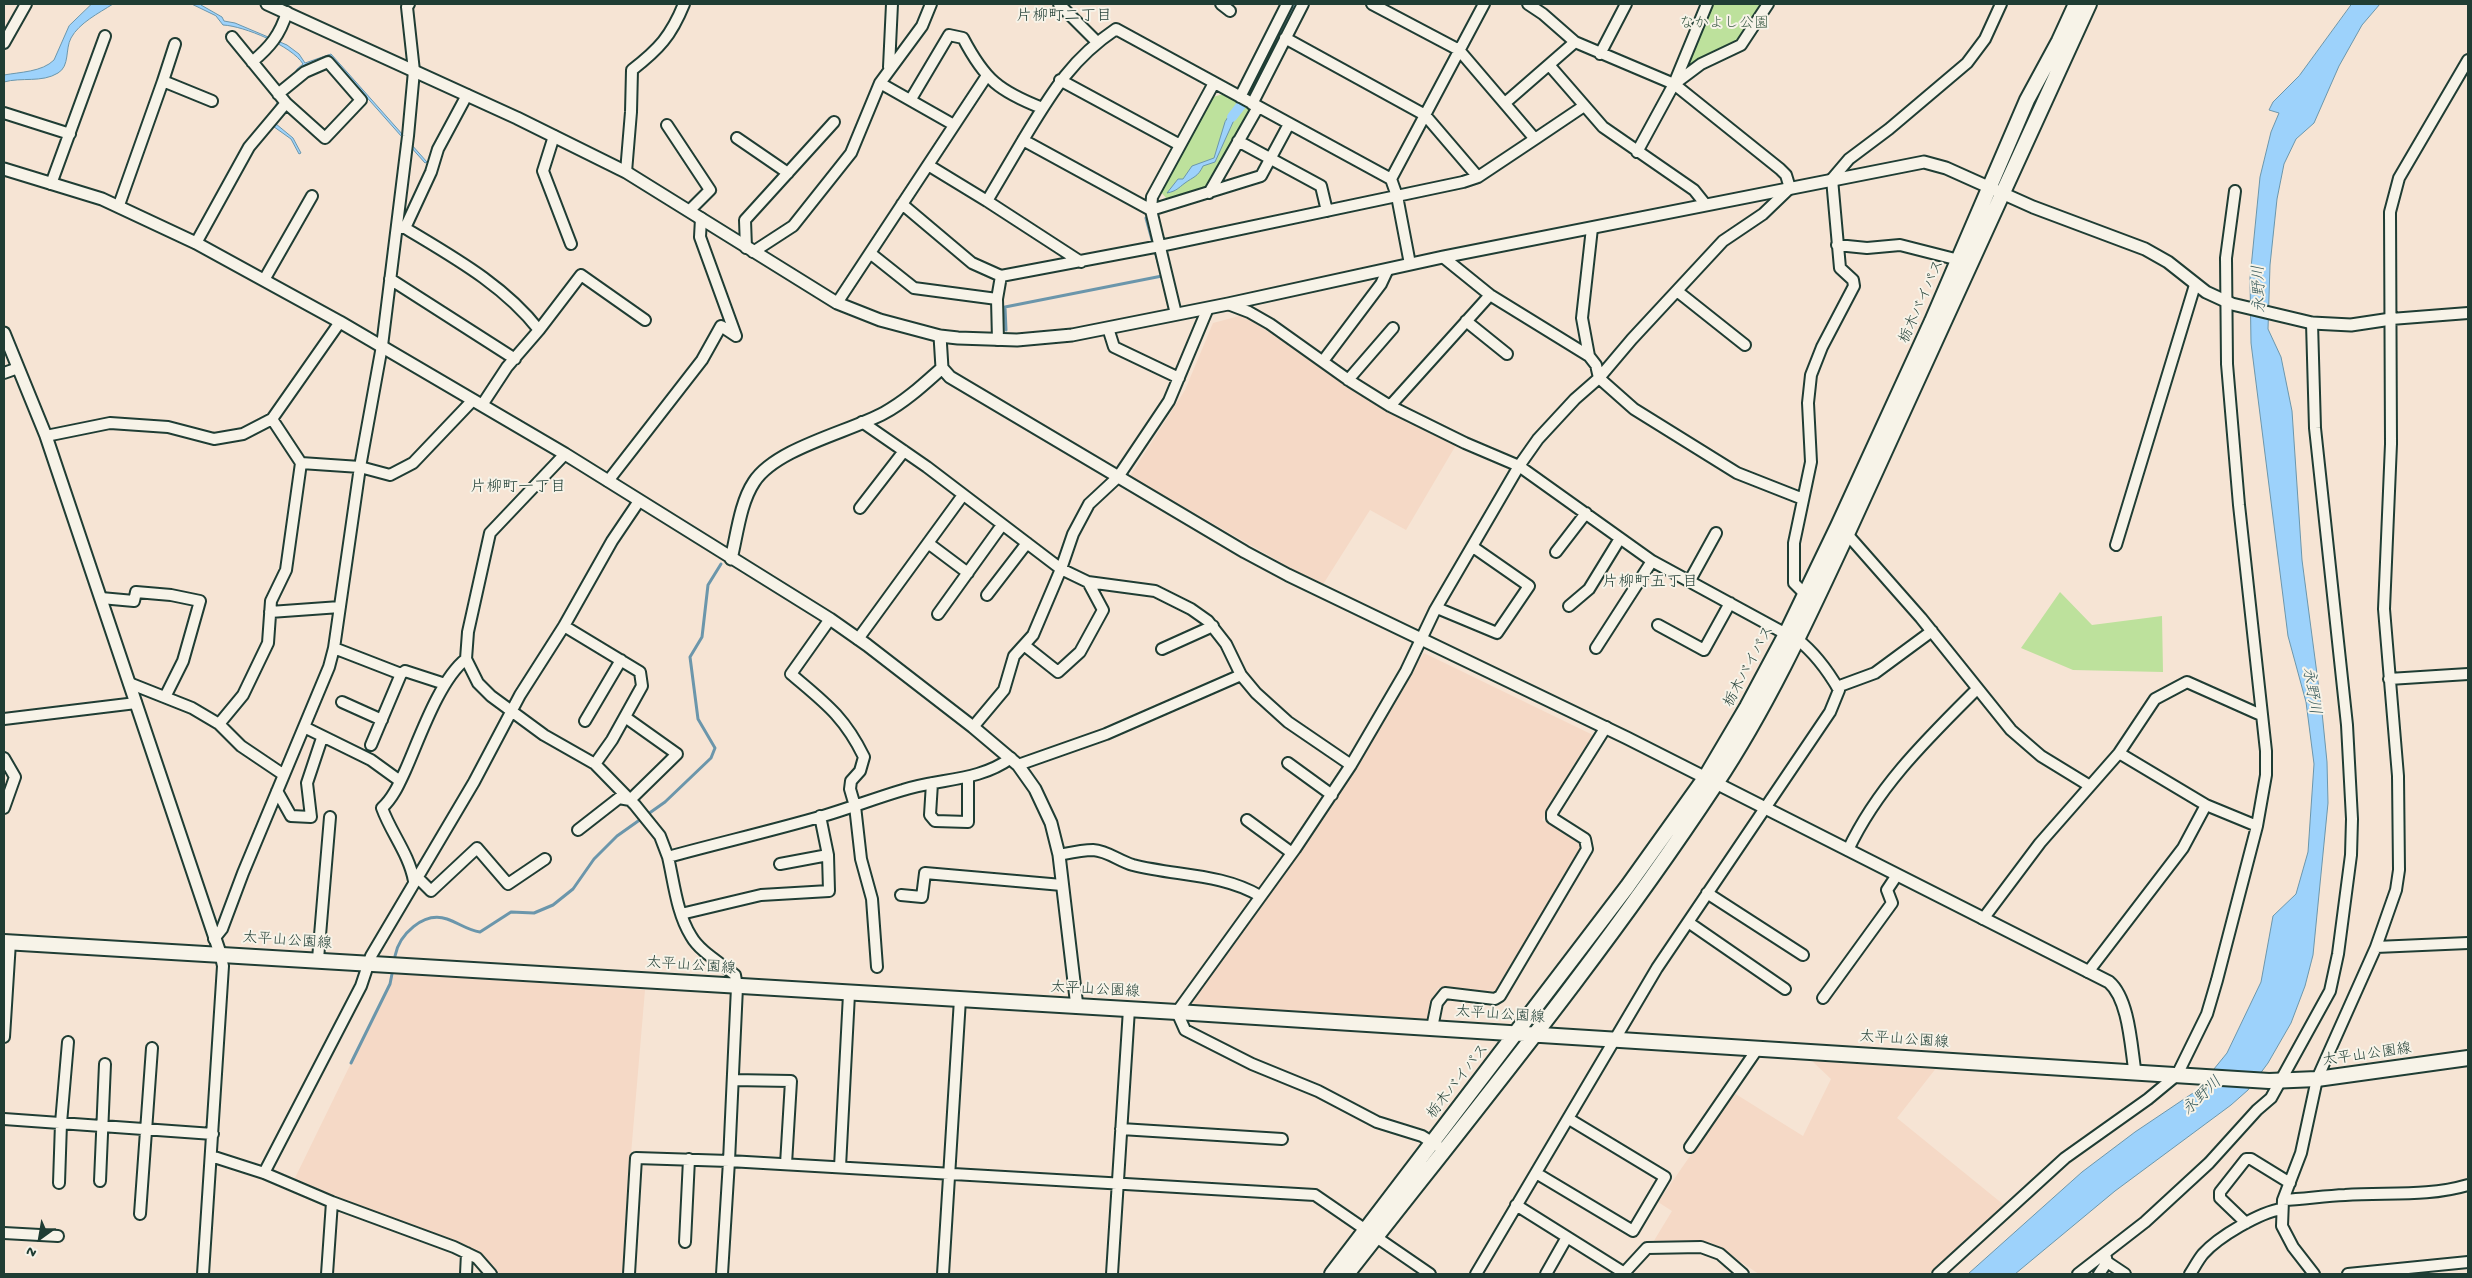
<!DOCTYPE html>
<meta charset="utf-8">
<style>
body{margin:0}
#map{position:relative;width:2472px;height:1278px;overflow:hidden;background:#f6e4d4;font-family:"Gochi Hand",sans-serif}
canvas{display:block}
.frame{position:absolute;inset:0;border:5px solid #1f3d34;pointer-events:none}
.north{position:absolute;left:15px;top:1213px;width:50px;height:50px;-webkit-text-stroke:4px #f7f3e8;paint-order:stroke;rotate:212deg;font-size:14px;font-weight:700;line-height:20px;text-align:center;color:#1f3d34}
.north::after{content:'';display:block;margin:auto;width:18px;height:22px;background:#1f3d34;clip-path:polygon(50% 0,100% 100%,50% 72%,0 100%)}
</style>
<div id="map">
<canvas width="2472" height="1278"></canvas>
<div class="frame"></div>
<div class="north">N</div>
</div>
<script>
const context = document.querySelector('canvas').getContext('2d');
context.lineJoin = 'round';
function fillPath(path, color) {
  context.fillStyle = color;
  context.fill(path, 'evenodd');
}
function stroke(path, color, width, dash) {
  context.strokeStyle = color;
  context.lineWidth = width;
  context.lineCap = dash ? 'butt' : 'round';
  context.setLineDash(dash || []);
  context.stroke(path);
}
function write(font, color, halo, rows, align = 'center') {
  context.font = font + ' "Gochi Hand","Klee One",sans-serif';
  context.lineWidth = 4;
  context.setLineDash([]);
  context.textBaseline = 'middle';
  context.strokeStyle = halo;
  context.fillStyle = color;
  for (const [text, x, y, turn = 0] of rows) {
    context.save();
    context.translate(x, y);
    context.rotate((+turn || 0) * Math.PI / 180);
    context.textAlign = isNaN(turn) ? turn : align;
    if (halo) context.strokeText(text, 0, 0);
    context.fillText(text, 0, 0);
    context.restore();
  }
}
const built = new Path2D(`
 M1243,315L1347,384L1456,445L1406,530L1370,510L1322,586L1130,476L1185,390L1213,323Z
 M1424,653L1595,736L1542,820L1583,846L1498,992L1438,988L1427,1020L1186,1006L1331,805Z
 M395,973L645,990L631,1154L626,1274H496L460,1247L294,1180Z
 M1811,1060L1937,1067L1897,1118L2004,1205L1929,1274H1759L1710,1242L1652,1244L1672,1211L1658,1202L1734,1093L1803,1136L1831,1079Z`);
const green = new Path2D(`
 M1712,4H1761L1736,44L1690,66L1686,62Z
 M1223,94L1253,110L1210,188L1166,198L1160,191L1213,97Z
 M2060,592L2092,625L2162,616L2163,672L2073,670L2021,648Z`);
const water = new Path2D(`
 M92,4H113C99,13 79,23 71,38C65,49 70,66 58,73C42,83 21,77 4,82V75C20,72 42,72 54,60L69,26Z
 M192,4H203L201,5L222,17L224,21L235,23L287,45L299,54L305,63L331,54L427,162L425,163L331,57L306,66L298,71L270,119L293,138L301,153L299,154L291,139L270,124L268,118L297,69L303,64C292,46 244,26 223,25L216,16Z
 M2352,4H2380L2362,25L2339,66L2314,123L2296,139L2284,164L2277,199L2270,265L2268,329L2281,357L2292,411L2302,560L2322,712L2327,762L2328,803L2313,955L2305,986L2291,1023L2268,1063L2248,1090L2231,1105L2115,1191L2015,1274H1968L2082,1172L2135,1132L2196,1091L2227,1053L2261,982L2273,916L2296,894L2308,852L2314,764L2306,702L2288,636L2251,343L2250,278L2260,177L2271,132L2279,113L2269,110L2273,102L2299,76Z
 M1229,116L1234,120L1215,162L1203,166C1198,177 1193,177 1185,183C1178,188 1177,191 1167,193L1178,179H1183L1192,166L1214,158L1225,122Z`);
const stream = new Path2D(`
 M1146,218L1159,265
 M1006,330L1005,307L1162,276L1161,273
 M395,956C399,935 423,911 447,919C459,923 467,930 480,932L511,912L534,913L553,905L573,889L594,859L617,836L665,802L711,758L715,748L698,719L690,657L702,637L708,585L721,564
 M351,1063L390,984L392,974`);
const canal = new Path2D(`
 M1232,117L1249,95L1295,4`);
const minor = new Path2D(`
 M1059,4L1097,42
 M1221,4L1230,11
 M1372,4L1459,50L1535,139L1584,106
 M232,37L286,103L325,138L361,100L328,62L305,72L278,94
 M1285,38L1425,115L1478,177
 M4,43L26,4
 M1600,54L1626,4
 M252,62C270,47 280,35 287,12
 M1550,66L1603,127L1694,190L1706,205
 M889,67L892,4
 M1060,80L1180,145
 M163,81L175,44
 M1677,82L1701,64L1741,45L1768,4
 M880,83L954,125
 M1240,97L1287,4
 M911,99L949,35L963,38C985,80 999,91 1042,108
 M1505,103L1575,42
 M1252,104L1303,4
 M4,113L70,134
 M667,125L710,190L690,210
 M554,136L543,171L571,244
 M737,138L788,173
 M1023,140C1051,94 1070,60 1116,29L1391,179L1397,196L1410,264
 M1238,141L1321,186L1327,211
 M1637,152L1674,84L1707,4
 M928,165L987,201
 M626,172L631,112L632,70C659,49 671,36 684,4
 M1391,179L1484,4
 M51,184L105,36
 M1209,193L1258,107
 M902,204L972,263L1001,276L1160,246L1463,182L1478,177L1535,139
 M119,205L163,81L212,101
 M398,227L405,228L431,172L438,149L467,95
 M405,228C453,257 504,285 539,330L507,367L482,405
 M1592,228L1582,318L1589,356L1596,365L1599,378L1634,409L1737,473L1803,499
 M196,243L249,147L286,103
 M1837,245L1867,248L1900,245L1959,260
 M746,248L745,220L834,122
 M753,252L793,226L851,153L880,83L922,26L931,4
 M870,253L914,288L997,299
 M1443,257L1490,295L1589,356
 M1081,262L987,201L1023,140L1151,210L1261,176L1289,124
 M390,279L515,359
 M264,280L312,196
 M1677,291L1745,345
 M837,303L986,77
 M1228,304L1249,312L1270,324L1350,381L1390,406L1465,443L1519,466L1652,561L1786,634
 M1176,314L1151,210L1152,197L1214,83
 M2391,319L2468,313
 M1466,321L1507,354
 M1108,328L1114,347L1179,378
 M539,330L581,275L645,320
 M998,340L997,299L1001,276
 M1323,361L1381,284L1388,269
 M4,373L18,368
 M1348,380L1393,328
 M1390,406L1490,295
 M862,422L927,467L1061,569L1088,582L1155,591L1191,609L1208,621L1226,644L1241,675L1256,693L1288,722L1351,765
 M46,436L110,423L168,427L214,439L243,434L272,419L340,322
 M565,454L490,533L468,632L466,659L478,683L491,696L544,735L595,764L635,805L660,836L668,857
 M301,463L360,467L390,475L413,463L473,400
 M608,481L702,360L721,326L736,336L700,237L701,218
 M860,508L904,451
 M1847,534L1921,618L2011,730L2041,756L2090,786
 M928,543L968,573
 M2116,545L2195,285
 M1556,552L1586,513
 M1689,582L1716,533
 M1805,594L1794,583V543L1811,462L1808,403L1811,375L1822,347L1854,286L1853,280L1840,268L1832,179L1849,159L1889,129L1967,63L1985,39L2001,4
 M987,595L1027,543
 M101,598L134,601L136,592L171,595L200,601L183,661L165,697
 M1569,606L1589,589L1619,540
 M1437,608L1497,633L1529,586L1473,547
 M270,612L340,607
 M938,614L1002,525
 M830,619L791,674C824,702 844,716 864,757L860,771L851,781L850,789L855,806L861,859L872,899L877,967
 M1658,625L1704,650L1730,603
 M564,626L640,672L642,686L612,740L595,764
 M858,639L963,495
 M1024,645L1058,672L1080,652L1103,610L1088,582
 M334,648L401,674L371,745
 M1596,648L1652,561
 M1162,649L1213,626
 M401,674L405,671L445,684
 M2389,679L2468,674
 M129,683L192,708L219,724L241,746L284,775
 M1837,687L1875,673L1932,631
 M342,702L382,720
 M4,719L136,703
 M585,721L621,660
 M219,724L243,695L268,643L271,601L286,570L301,463L272,419
 M304,727L371,760L400,781
 M973,727L1004,690L1014,656L1033,635L1061,569L1073,534L1089,504L1118,477L1169,401L1208,308
 M2119,753L2206,805L2257,826
 M4,758L15,777L4,808
 M1288,763L1332,795
 M1018,765L1106,734L1241,675
 M932,783L930,815L935,821L968,822V779
 M277,791L291,816L311,817L307,783L322,738
 M1247,820L1292,853
 M578,830L619,798L630,800L677,754L625,717
 M1848,850C1878,786 1928,738 1977,689
 M1059,855C1069,853 1082,850 1093,850C1108,851 1119,861 1133,865C1175,876 1221,873 1260,896
 M780,864L828,855
 M416,876L431,891L477,848L508,884L545,859
 M414,881C409,854 391,833 382,808C393,798 399,784 405,771C419,740 439,680 466,659
 M1707,893L1803,955
 M901,895L922,897L925,873L1062,885
 M681,914L761,895L829,891L828,855L820,816
 M1983,919L2040,843L2119,753L2155,699L2187,682L2261,715
 M1688,922L1785,989
 M214,939L222,929L243,873L329,667L334,648L360,467L382,346L408,136L414,71L407,7L409,4
 M2376,947L2468,943
 M318,959L330,817
 M2088,972L2183,848L2206,805
 M1823,998L1892,903L1887,890L1897,875
 M1432,1028L1437,1003L1445,993L1495,999L1500,996L1587,849L1585,839L1552,818V813L1606,727
 M4,1037L10,942
 M733,1080L791,1081L786,1164
 M4,1119L213,1134
 M1121,1129L1282,1139
 M1438,1146L1422,1136L1377,1122L1318,1091L1252,1064L1185,1030L1177,1012L1295,849L1351,765L1406,671L1435,610L1519,466L1538,439L1575,399L1599,378L1632,339L1723,241L1763,214L1790,188L1786,175L1780,169L1674,84L1575,42L1543,14L1528,4
 M1690,1147L1758,1048
 M211,1156L264,1173L332,1202L454,1247L477,1258L491,1274
 M840,1167L849,994
 M264,1173L361,986L371,956L474,782L520,695L564,626L612,541L639,501
 M1536,1173L1633,1231L1665,1177L1569,1119
 M100,1181L105,1064
 M59,1183L61,1123L68,1042
 M2283,1200C2304,1199 2324,1196 2345,1195C2387,1192 2427,1197 2468,1185
 M1516,1205L1567,1237L1546,1274
 M140,1214L152,1048
 M2246,1223L2220,1198V1192L2246,1159H2251L2290,1183
 M4,1233L58,1236
 M1567,1237L1626,1274
 M685,1242L689,1159
 M2107,1262L2125,1274
 M1624,1273L1647,1248L1701,1247L1720,1254L1743,1274
 M203,1274L223,966L220,953
 M327,1274L332,1202
 M466,1274L467,1253
 M629,1274L636,1158L729,1161L737,987L735,975C721,963 700,952 691,936C677,914 674,883 668,857C719,843 771,831 823,816C850,808 876,798 903,790C940,778 978,782 1011,758
 M722,1274L729,1161L1315,1195L1430,1274
 M943,1274L960,999
 M1112,1274L1129,1009
 M1476,1274L1657,968L1830,712L1839,690C1828,671 1815,653 1797,639
 M1938,1274L2065,1158L2148,1099L2177,1075L2207,1014L2217,980L2257,826L2266,775V751L2239,505L2227,364L2226,258L2235,191
 M2078,1274L2145,1222L2209,1163L2257,1110L2271,1098L2330,991L2338,954L2351,855L2352,819L2347,725L2315,428L2312,323
 M2099,1274L2107,1262L2105,1254
 M2190,1274C2194,1268 2198,1260 2203,1254C2218,1237 2260,1212 2282,1209
 M2314,1274L2293,1247L2282,1226L2283,1200L2301,1153L2317,1079L2376,947L2396,890L2399,870L2398,776L2384,609L2391,444L2390,212L2399,178L2468,60
 M2348,1274L2468,1262`);
const tertiary = new Path2D(`
 M267,4L517,118L626,172L837,303L880,320L940,336L958,338L1017,340L1072,335L1228,304L1443,257L1924,162L1946,168L2033,207L2145,249L2168,262L2206,292L2232,304L2312,323L2351,325L2391,319
 M4,169L102,199L196,243L340,322L565,454L830,619L867,645L973,727L1018,765L1035,789L1051,823L1059,855L1077,1007
 M4,333L46,436L220,953
 M940,336L942,368L950,377L1245,552L1288,575L1627,738L2109,982C2129,999 2131,1047 2135,1072
 M731,559C737,535 740,503 754,482C776,448 849,432 884,413C906,401 924,384 942,368`);
const secondary = new Path2D(`
 M4,942L1177,1012L2269,1081L2317,1079L2468,1058
 M1332,1274L1627,887L1705,778L1747,707L1786,634L1838,526L1932,321L2027,100L2059,41L2076,4
 M1347,1274C1472,1114 1603,955 1715,785C1767,707 1807,620 1847,534L2089,4`);
const parkNames = [
 ["なかよし公園",1724,25]
];
const streetNames = [
 ["栃木バイパス",1923,302,-66],
 ["栃木バイパス",1750,667,-62],
 ["太平山公園線",287,942,4],
 ["太平山公園線",691,967,4],
 ["太平山公園線",1095,991,3],
 ["太平山公園線",1500,1016,4],
 ["太平山公園線",1904,1041,4],
 ["太平山公園線",2367,1056,-8],
 ["栃木バイパス",1459,1082,-52]
];
const neighbourhoodNames = [
 ["片柳町二丁目",1064,18],
 ["片柳町一丁目",518,489],
 ["片柳町五丁目",1650,584]
];
const waterNames = [
 ["永野川",2261,289,-92],
 ["永野川",2310,691,81],
 ["永野川",2203,1097,-44]
];
fillPath(built, '#f5d9c6');
fillPath(green, '#bde19c');
fillPath(water, '#9dd2fb');
stroke(water, '#6b96ab', 1);
stroke(stream, '#6b96ab', 3);
stroke(canal, '#9dd2fb', 10);
stroke(minor, '#1f3d34', 14);
stroke(tertiary, '#1f3d34', 15);
stroke(secondary, '#1f3d34', 18);
stroke(minor, '#f7f3e8', 10);
stroke(tertiary, '#f7f3e8', 11);
stroke(secondary, '#f7f3e8', 14);
write('15px', '#3f5e49', '#f7f3e8', parkNames);
write('15px', '#1f3d34', '#f7f3e8', streetNames);
write('16px', '#1f3d34', '#f7f3e8', neighbourhoodNames);
write('italic 16px', '#385b5c', '#f7f3e8', waterNames);
</script>
